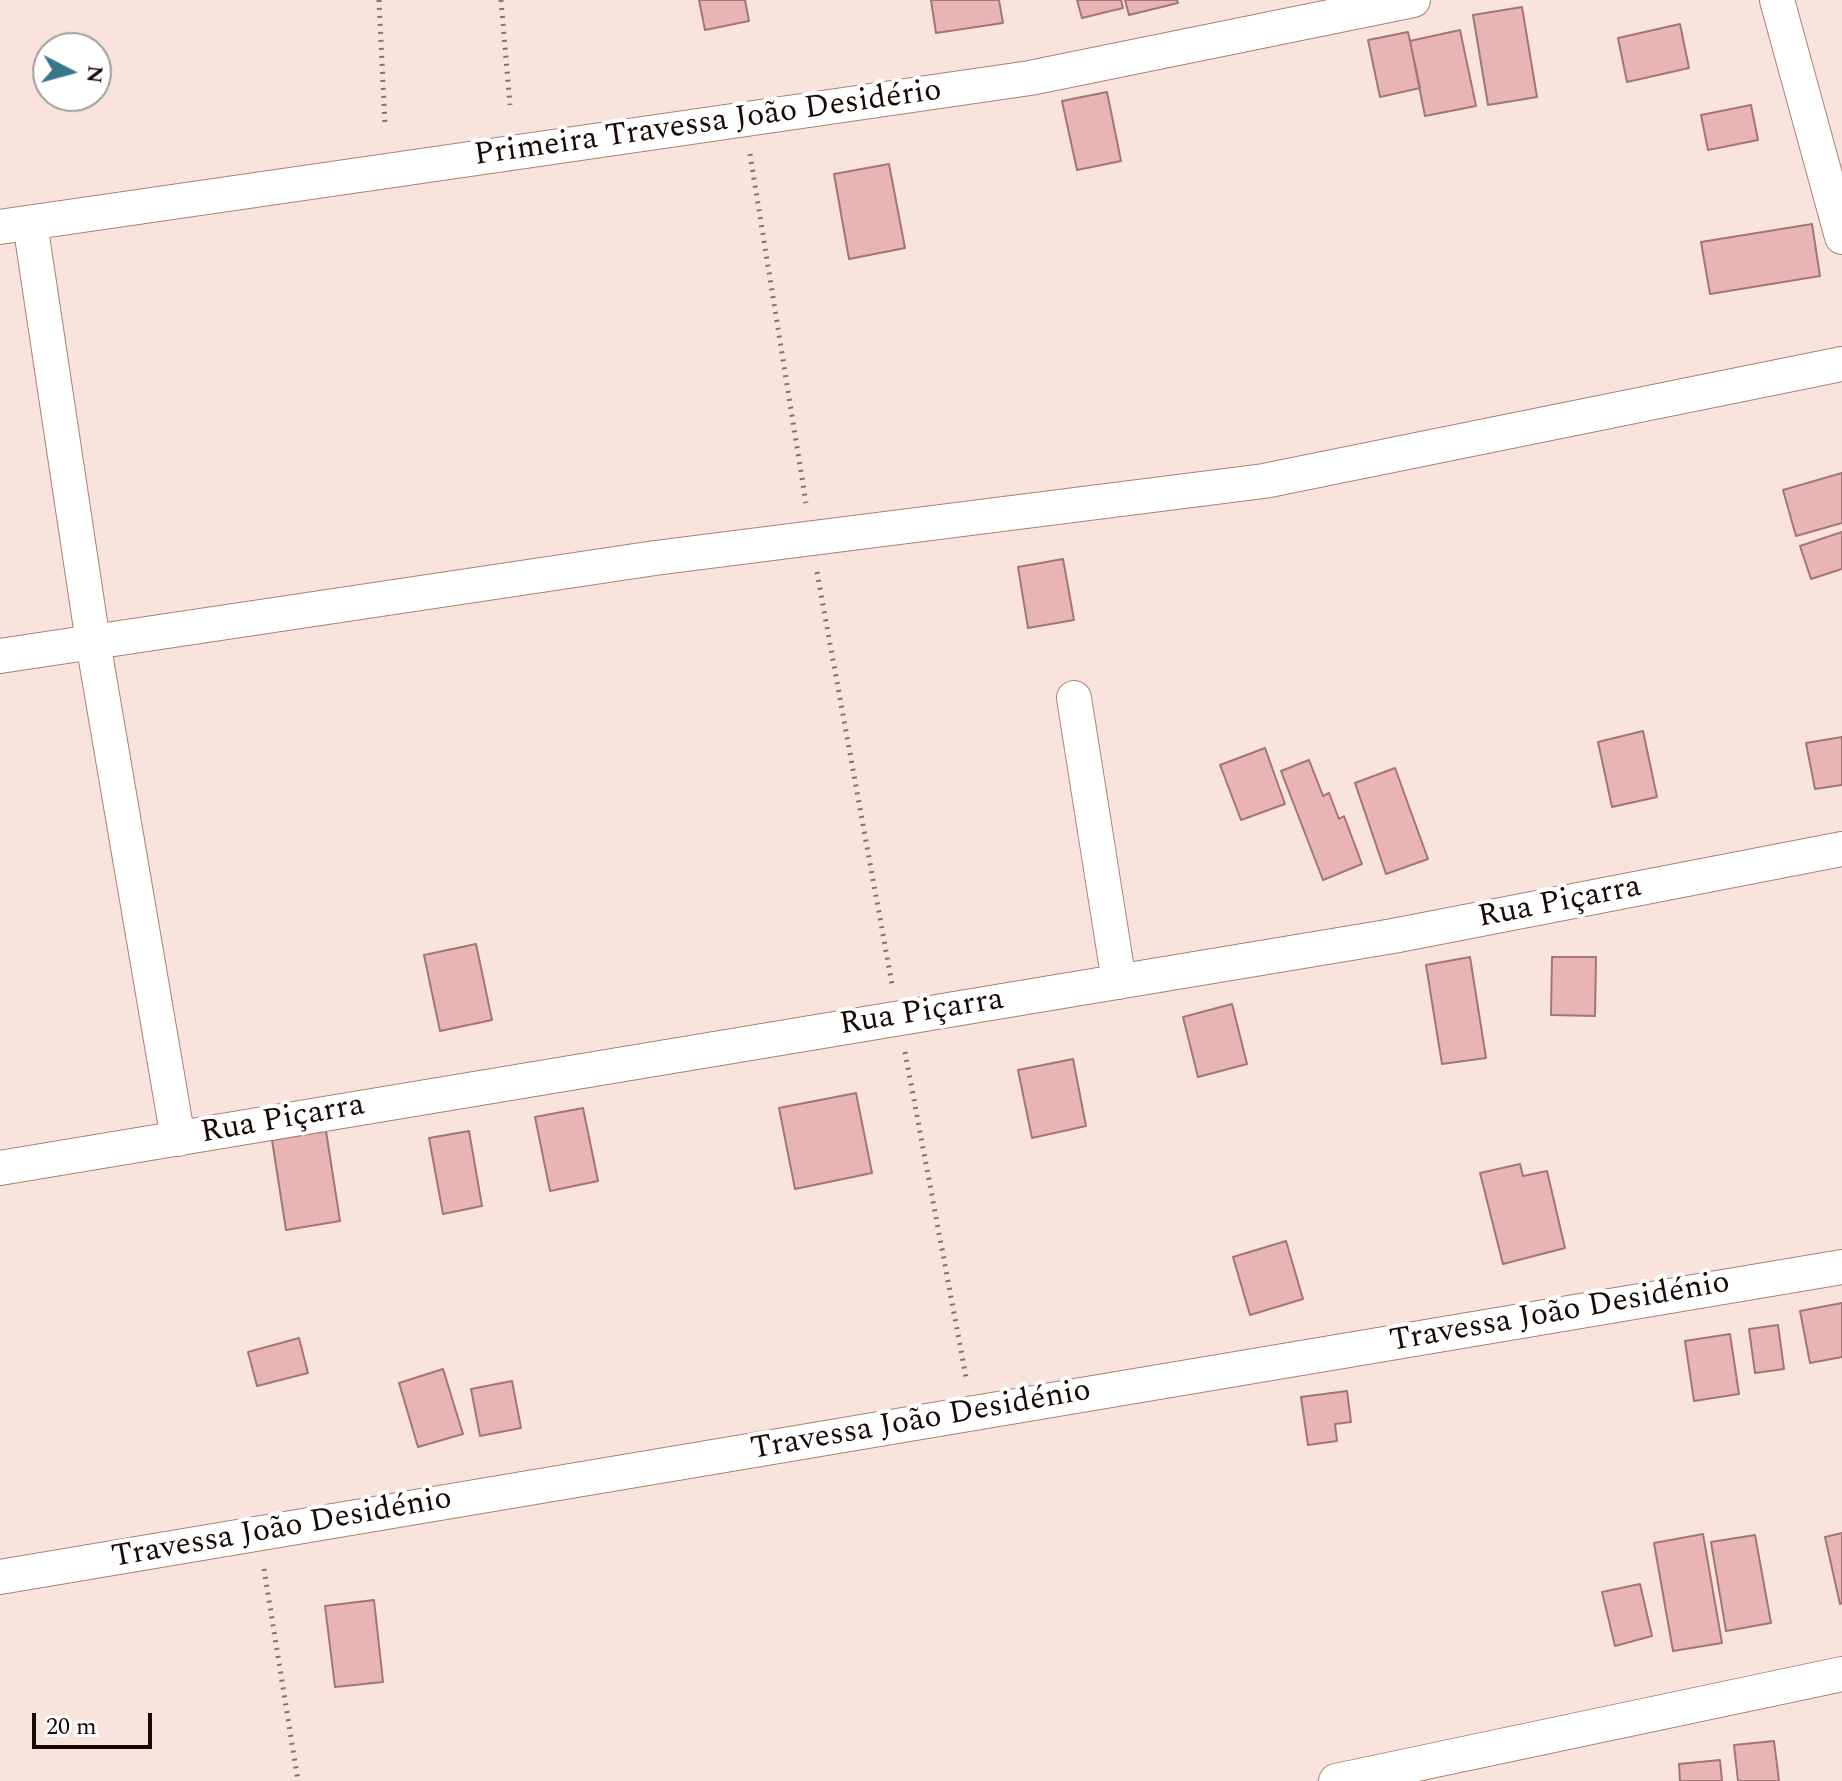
<!DOCTYPE html>
<meta charset="utf-8">
<style>
body{margin:0}
#map{position:relative;width:1842px;height:1781px;overflow:hidden;background:#f8e4dd;font-family:Spectral,serif}
canvas{display:block}
.north{position:absolute;left:32px;top:32px;width:80px;height:80px;box-sizing:border-box;background:#fff;border:2px solid #a39d9b;border-radius:50%;rotate:96deg;font-size:22px;font-weight:700;line-height:32px;text-align:center;color:#180904}
.north::after{content:'';display:block;margin:auto;width:28px;height:36px;background:#37768b;clip-path:polygon(50% 0,100% 100%,50% 72%,0 100%)}
.scale{position:absolute;left:32px;top:1713px;width:120px;height:36px;box-sizing:border-box;border:4px solid #180904;border-top:0;padding-left:10px;font-size:24px;line-height:28px;white-space:nowrap;color:#180904;-webkit-text-stroke:6px #fff;paint-order:stroke}
</style>
<div id="map">
<canvas width="1842" height="1781"></canvas>
<div class="north">N</div>
<div class="scale">20 m</div>
</div>
<script>
const context = document.querySelector('canvas').getContext('2d');
context.lineJoin = 'round';
function fillPath(path, color) {
  context.fillStyle = color;
  context.fill(path, 'evenodd');
}
function stroke(path, color, width, dash) {
  context.strokeStyle = color;
  context.lineWidth = width;
  context.lineCap = dash ? 'butt' : 'round';
  context.setLineDash(dash || []);
  context.stroke(path);
}
function write(font, color, halo, rows, align = 'center') {
  context.font = font + ' Spectral,serif';
  context.lineWidth = 8;
  context.setLineDash([]);
  context.textBaseline = 'middle';
  context.strokeStyle = halo;
  context.fillStyle = color;
  for (const [text, x, y, turn = 0] of rows) {
    context.save();
    context.translate(x, y);
    context.rotate((+turn || 0) * Math.PI / 180);
    context.textAlign = isNaN(turn) ? turn : align;
    if (halo) context.strokeText(text, 0, 0);
    context.fillText(text, 0, 0);
    context.restore();
  }
}
const building = new Path2D(`
 M699,0H745L749,21L705,30Z
 M931,0H999L1003,23L936,33Z
 M1077,0H1121L1123,8L1082,18Z
 M1125,0H1177L1178,3L1129,15Z
 M1522,7L1537,97L1488,105L1473,15Z
 M1680,24L1689,68L1627,82L1618,38Z
 M1460,30L1476,106L1425,116L1410,41Z
 M1408,32L1420,88L1380,97L1368,40Z
 M1107,92L1121,161L1077,170L1062,101Z
 M1751,105L1758,140L1708,150L1701,115Z
 M889,164L905,248L849,259L834,174Z
 M1812,224L1820,276L1710,294L1701,242Z
 M1842,473V523L1796,536L1783,490Z
 M1842,532V569L1811,579L1800,546Z
 M1063,559L1074,620L1028,628L1018,567Z
 M1643,731L1657,797L1612,807L1598,742Z
 M1842,737V785L1815,789L1806,743Z
 M1265,748L1285,804L1241,820L1220,765Z
 M1309,760L1323,796L1329,793L1339,819L1344,816L1362,864L1323,880L1281,771Z
 M1395,768L1428,859L1386,874L1355,783Z
 M476,944L492,1020L440,1031L424,955Z
 M1470,957L1486,1058L1442,1064L1426,965Z
 M1552,957H1596L1595,1016L1551,1015Z
 M1232,1004L1247,1064L1198,1077L1183,1017Z
 M1073,1059L1086,1126L1032,1138L1018,1070Z
 M856,1093L872,1173L795,1189L779,1108Z
 M583,1108L598,1181L550,1191L535,1117Z
 M326,1131L340,1221L286,1230L272,1140Z
 M469,1131L482,1206L443,1214L429,1138Z
 M1520,1164L1523,1176L1547,1171L1565,1248L1503,1264L1480,1173Z
 M1286,1241L1303,1299L1250,1315L1233,1257Z
 M1842,1303V1357L1810,1363L1800,1311Z
 M1778,1325L1784,1369L1755,1373L1749,1329Z
 M1730,1334L1739,1394L1694,1401L1685,1341Z
 M299,1338L308,1373L257,1386L248,1352Z
 M443,1369L463,1434L418,1447L399,1383Z
 M512,1381L521,1428L480,1436L471,1389Z
 M1347,1391L1351,1422L1335,1424L1337,1441L1308,1445L1301,1397Z
 M1842,1533V1603L1840,1604L1825,1537Z
 M1703,1534L1722,1643L1673,1651L1654,1543Z
 M1755,1535L1771,1623L1726,1631L1711,1542Z
 M1640,1584L1652,1636L1615,1646L1602,1592Z
 M374,1600L383,1682L335,1687L325,1606Z
 M1774,1741L1779,1781H1738L1734,1745Z
 M1720,1760L1722,1781H1680L1679,1764Z`);
const path = new Path2D(`
 M379,0L385,124
 M501,0L510,105
 M750,154L806,503
 M817,572L892,984
 M905,1052L966,1377
 M264,1569L298,1781`);
const street = new Path2D(`
 M1777,0L1842,237
 M30,223L93,642L178,1139
 M0,227L1030,78L1413,0
 M0,656L655,558L1264,481L1842,364
 M1074,698L1119,982
 M0,1168L1393,936L1842,849
 M0,1577L1842,1267
 M1336,1781L1842,1674`);
const streetNames = [
 ["Primeira Travessa João Desidério",708,125,-8],
 ["Rua Piçarra",1560,904,-11],
 ["Rua Piçarra",922,1014,-9],
 ["Rua Piçarra",283,1121,-10],
 ["Travessa João Desidénio",1560,1314,-10],
 ["Travessa João Desidénio",921,1422,-10],
 ["Travessa João Desidénio",282,1530,-10]
];
fillPath(building, '#e9b5b2');
stroke(building, '#a47573', 2);
stroke(street, '#ad8170', 36);
stroke(path, '#84726c', 5, [2, 6]);
stroke(street, '#fff', 34);
write('32px', '#180904', '#fff', streetNames);
</script>
